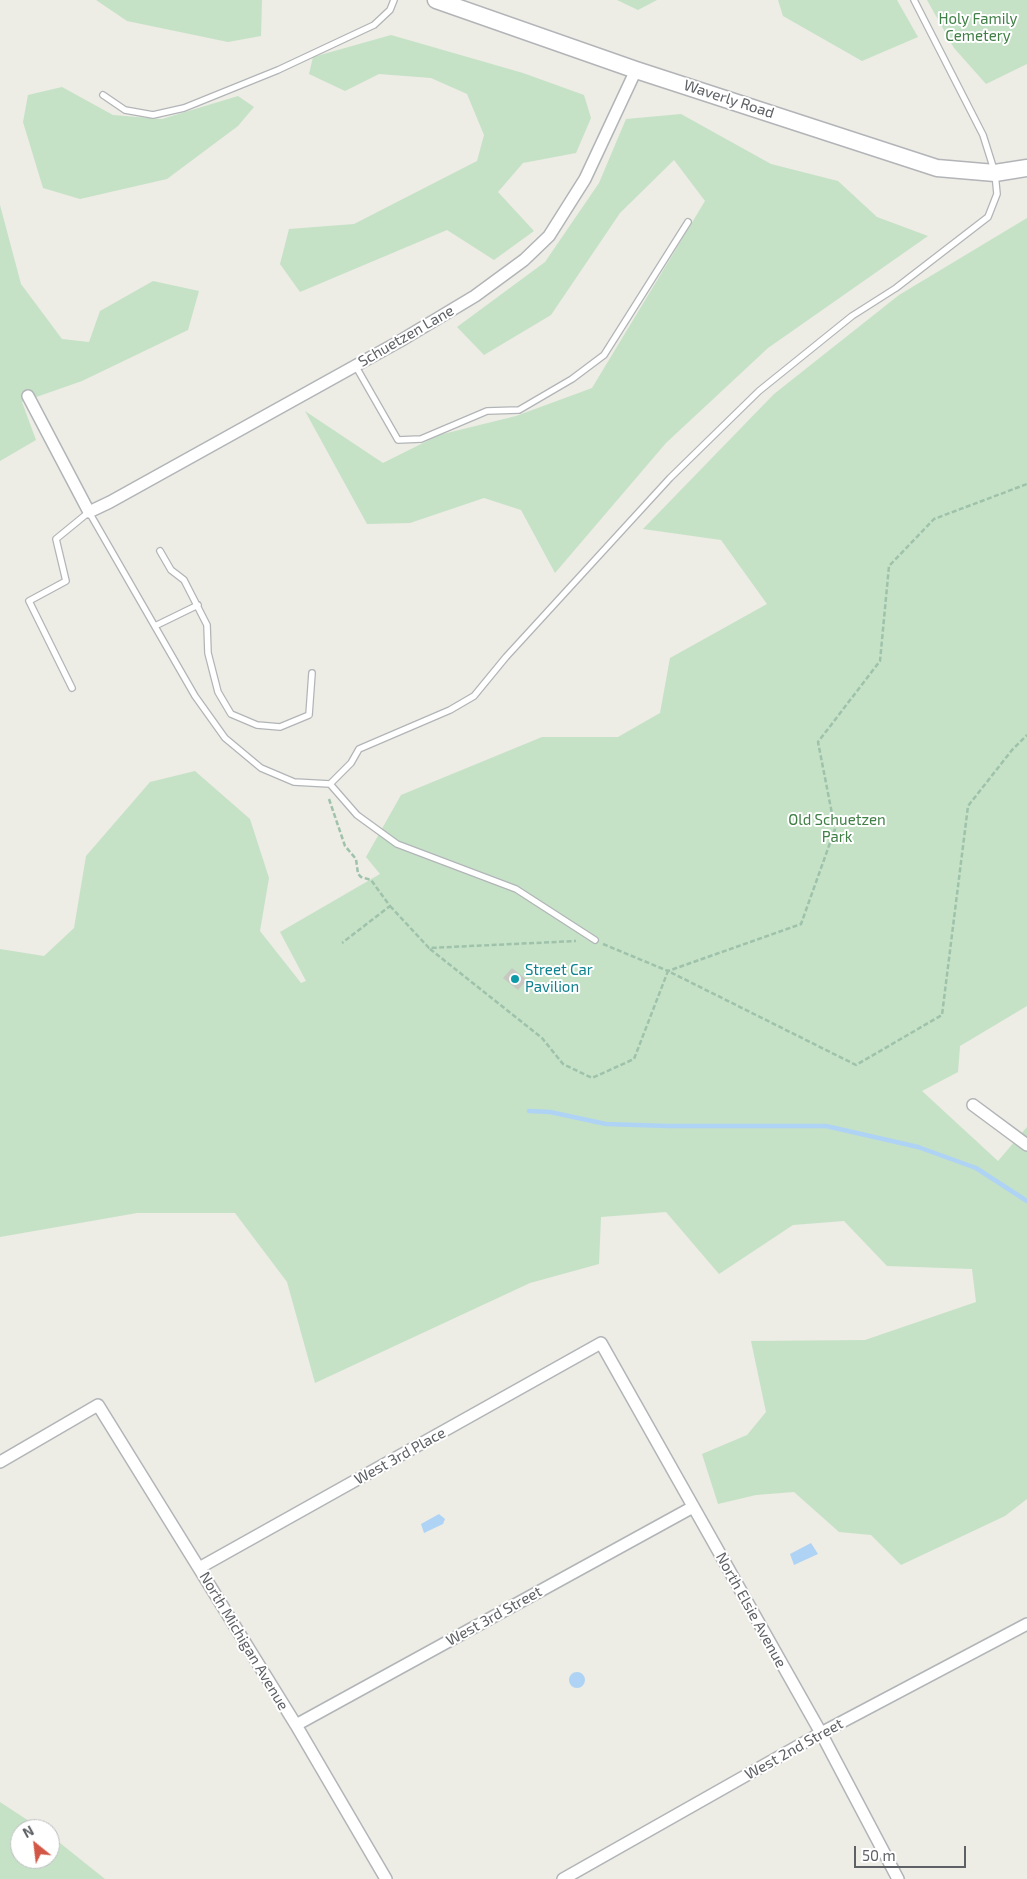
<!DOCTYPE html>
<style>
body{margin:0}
#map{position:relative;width:1027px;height:1879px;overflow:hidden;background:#edece5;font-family:"Exo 2",sans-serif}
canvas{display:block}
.north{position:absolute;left:10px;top:1819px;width:50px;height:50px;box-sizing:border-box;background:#fff;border:1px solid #bebfc1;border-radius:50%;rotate:331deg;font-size:14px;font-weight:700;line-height:20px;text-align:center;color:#5d6064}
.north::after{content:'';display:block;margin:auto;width:18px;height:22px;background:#d35746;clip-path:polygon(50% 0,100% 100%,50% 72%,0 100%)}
.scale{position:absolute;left:854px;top:1846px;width:112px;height:22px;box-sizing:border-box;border:2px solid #5d6064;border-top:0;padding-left:6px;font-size:15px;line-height:18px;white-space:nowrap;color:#5d6064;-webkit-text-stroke:4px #fff;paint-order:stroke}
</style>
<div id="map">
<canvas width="1027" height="1879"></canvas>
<div class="north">N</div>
<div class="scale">50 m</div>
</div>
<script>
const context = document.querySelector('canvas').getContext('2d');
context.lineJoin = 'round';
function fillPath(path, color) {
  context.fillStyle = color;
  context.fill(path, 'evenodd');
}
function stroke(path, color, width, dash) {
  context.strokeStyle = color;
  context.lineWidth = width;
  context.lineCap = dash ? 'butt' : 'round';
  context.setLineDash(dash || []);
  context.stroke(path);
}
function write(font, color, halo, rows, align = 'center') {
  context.font = font + ' "Exo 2",sans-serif';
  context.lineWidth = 4;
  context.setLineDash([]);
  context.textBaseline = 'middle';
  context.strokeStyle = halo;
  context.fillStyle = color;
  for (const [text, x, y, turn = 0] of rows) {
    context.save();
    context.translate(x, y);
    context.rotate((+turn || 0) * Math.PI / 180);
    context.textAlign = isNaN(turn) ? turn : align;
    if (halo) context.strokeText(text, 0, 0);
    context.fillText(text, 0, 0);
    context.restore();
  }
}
const green = new Path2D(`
 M96,0H262L261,36L228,42L127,21Z
 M617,0H657L638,10Z
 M778,0H897L918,37L862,61L783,16Z
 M927,0H1027V64L986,84L954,48Z
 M391,35L523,73L584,95L591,118L576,153L523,163L498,192L534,231L494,260L447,230L300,292L280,264L289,229L354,224L477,161L484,135L467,94L431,78L379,74L345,91L309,74L313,57Z
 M62,87L113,115L162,119L238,96L254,107L238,126L167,179L80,199L43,188L23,122L28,95Z
 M681,114L771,164L838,181L877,217L928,236L768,348L666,443L555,573L521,510L484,498L410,523L367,524L305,411L383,463L439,435L516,416L592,388L705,201L674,160L620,213L551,315L484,355L457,327L545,262L599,183L626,119Z
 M0,205L21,284L62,339L89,342L100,311L153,281L199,291L188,330L82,381L22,402L36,440L0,461Z
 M1027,218V1006L960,1046L958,1072L922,1091L998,1161L1027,1127V1499L1005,1516L901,1565L871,1535L839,1532L794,1492L756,1495L718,1504L702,1454L747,1435L766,1412L751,1341L865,1340L976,1302L972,1269L887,1266L844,1221L793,1225L719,1274L666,1212L601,1217L599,1264L530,1283L315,1383L287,1282L235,1213H137L0,1237V949L44,956L74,928L86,856L150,782L195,771L250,819L269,878L260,931L301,983L306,981L280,932L380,874L366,857L401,795L542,737H618L660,713L670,658L767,604L721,540L643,529L774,394L899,295Z
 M0,1802L41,1829H20V1859H50V1835L105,1879H0Z`);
const water = new Path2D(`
 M439,1514L445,1519L443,1524L424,1533L421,1524Z
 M811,1543L818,1554L794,1565L790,1554Z
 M569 1680a8 8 0 1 1 16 0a8 8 0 1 1-16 0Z`);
const stream = new Path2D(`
 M529,1111L550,1112L606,1124L667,1126H826L918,1147L976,1168L1027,1201`);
const building = new Path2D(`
 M512,968L527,980L518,990L503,978Z`);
const path = new Path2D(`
 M329,799L345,846L356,859L358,874L361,877L371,880L390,906L342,943
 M390,906L429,948L576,941
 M603,944L668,971L801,924L835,829L818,742L880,661L889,566L934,519L1027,484
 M430,949L542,1038L563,1064L592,1078L634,1059L668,971L856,1065L942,1015L968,806L1012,750L1027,735`);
const lane = new Path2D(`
 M103,95L125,110L153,115L184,108L278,70L374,25L390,10L394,0
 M355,365L398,440L421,439L487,411L519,410L572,379L604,355L688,222
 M160,551L171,570L184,580L207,625L208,653L218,692L231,714L257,725L280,727L309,715L312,673
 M155,626L198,605
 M72,688L29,601L66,581L56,539L89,512L195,696L225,738L261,768L294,782L330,784L351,763L359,749L450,710L474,696L506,657L670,478L759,391L852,316L896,288L988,217L997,194L995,173L983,135L914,0
 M330,784L357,815L397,844L516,889L595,940`);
const street = new Path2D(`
 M28,396L89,512L110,502L400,341L475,296L524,260L549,236L585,179L636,70
 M973,1105L1027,1145
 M0,1462L98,1405L296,1725L386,1879
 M199,1568L601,1343L821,1733L898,1879
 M296,1725L693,1507
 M563,1879L821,1733L1027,1624`);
const secondary = new Path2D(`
 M436,0L636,70L937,168L995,173L1027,168`);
const markers = [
 [515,979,5,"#0f9aa8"]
];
const parkNames = [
 ["Holy Family",978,19],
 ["Cemetery",978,36],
 ["Old Schuetzen",837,820],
 ["Park",837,837]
];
const streetNames = [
 ["Waverly Road",729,99,18],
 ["Schuetzen Lane",406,336,-30],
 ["West 3rd Place",400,1456,-29],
 ["North Elsie Avenue",751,1610,61],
 ["West 3rd Street",494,1616,-29],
 ["North Michigan Avenue",244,1641,59],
 ["West 2nd Street",794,1749,-29]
];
const cultureNames = [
 ["Street Car",525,970],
 ["Pavilion",525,987]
];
fillPath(green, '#c5e2c6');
fillPath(water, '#afd3f4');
stroke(stream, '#afd3f4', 4.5);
fillPath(building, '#c9c7c2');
stroke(lane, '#b2b5b8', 8);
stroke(street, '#b2b5b8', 14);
stroke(secondary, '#b2b4b8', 19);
stroke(path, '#9fc2ab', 2.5, [5, 2.5]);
stroke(lane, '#fff', 5.5);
stroke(street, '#fff', 11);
stroke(secondary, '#fff', 16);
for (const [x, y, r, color] of markers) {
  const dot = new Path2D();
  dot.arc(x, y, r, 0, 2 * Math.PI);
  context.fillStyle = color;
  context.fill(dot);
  stroke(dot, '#fff', 2);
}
write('15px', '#407f46', '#fff', parkNames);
write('15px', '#5d6064', '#fff', streetNames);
write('15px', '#0d838f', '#fff', cultureNames, 'left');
</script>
